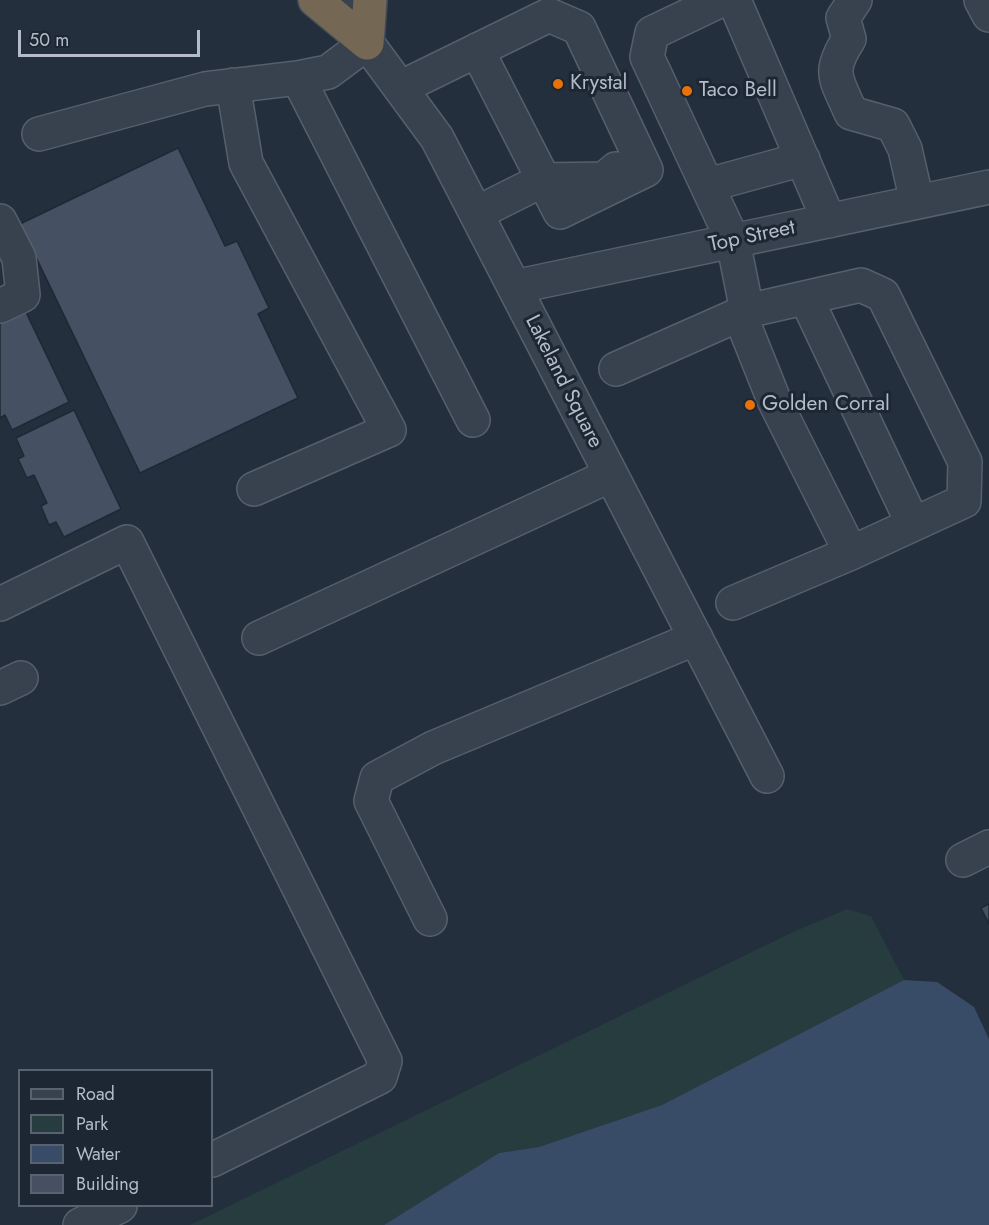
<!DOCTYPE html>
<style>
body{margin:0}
#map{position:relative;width:989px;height:1225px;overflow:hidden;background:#242f3e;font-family:Jost,sans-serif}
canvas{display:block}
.legend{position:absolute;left:18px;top:1069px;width:195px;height:138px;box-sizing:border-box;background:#1d2633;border:2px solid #59626f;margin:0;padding:8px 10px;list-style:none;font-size:18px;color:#b4bcc9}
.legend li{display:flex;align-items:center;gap:12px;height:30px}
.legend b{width:30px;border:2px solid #59626f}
.scale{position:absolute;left:18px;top:30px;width:182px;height:27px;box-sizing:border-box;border:3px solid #b4bcc9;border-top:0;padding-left:8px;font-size:18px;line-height:21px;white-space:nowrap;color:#b4bcc9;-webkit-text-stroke:4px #1d2633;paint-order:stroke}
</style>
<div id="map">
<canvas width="989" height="1225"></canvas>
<ul class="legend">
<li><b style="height:8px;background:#38414e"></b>Road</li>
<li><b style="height:16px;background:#263c3f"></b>Park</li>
<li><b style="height:16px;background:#394c67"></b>Water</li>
<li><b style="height:16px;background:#455162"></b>Building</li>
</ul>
<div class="scale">50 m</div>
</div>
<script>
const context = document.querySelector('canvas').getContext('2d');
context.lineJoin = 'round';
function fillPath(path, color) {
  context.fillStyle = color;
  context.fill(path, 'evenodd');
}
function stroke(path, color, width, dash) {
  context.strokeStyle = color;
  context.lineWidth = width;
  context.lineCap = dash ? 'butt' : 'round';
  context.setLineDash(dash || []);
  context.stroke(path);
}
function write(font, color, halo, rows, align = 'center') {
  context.font = font + ' Jost,sans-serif';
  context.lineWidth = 6;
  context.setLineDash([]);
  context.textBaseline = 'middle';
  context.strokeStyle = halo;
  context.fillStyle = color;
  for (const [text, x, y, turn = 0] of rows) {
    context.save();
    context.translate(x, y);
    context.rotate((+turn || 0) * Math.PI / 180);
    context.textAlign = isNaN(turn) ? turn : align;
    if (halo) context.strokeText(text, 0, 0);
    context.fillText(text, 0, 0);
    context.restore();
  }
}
const green = new Path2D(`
 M847,909L871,916L904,980L662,1105L539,1147L499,1153L384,1225H190L791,933Z`);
const water = new Path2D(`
 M904,980L937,982L974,1007L989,1039V1225H384L499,1153L539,1147L662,1105Z`);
const building = new Path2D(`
 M178,148L225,246L237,241L269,308L258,314L298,398L140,473L20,224Z
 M22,304L69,402L12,430L5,415L0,418V315Z
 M74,410L121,509L64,537L56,522L49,525L41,506L47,503L34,475L27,478L18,459L24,456L16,438Z
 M989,904V924L981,908Z`);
const minor = new Path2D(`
 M341,0L367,43L437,138L767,776
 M721,0L652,33L647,57L733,241L747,311L744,325L774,400L851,553
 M734,0L829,221
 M855,0L843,18L849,39C827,73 836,78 851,113L893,125L905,149L917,202
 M981,0L989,15
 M298,78L473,420
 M233,85L246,163L389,430L254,489
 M400,88L549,15L579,28L646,170L560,212L477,50
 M39,134L205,89L298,78L328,72L367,43
 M708,185L803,159
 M477,213L543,180L604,179L616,169
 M0,221L19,258L23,295L0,306
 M514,287L989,187
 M806,298L913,524
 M616,369L747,311L861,285L883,295L965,462L964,501L851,553L733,603
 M0,604L127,542L385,1061L380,1077L212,1160
 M259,638L611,475
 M0,688L21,678
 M963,860L989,847
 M430,919L371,801L377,778L433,748L696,638
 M80,1225L120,1206`);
const highway = new Path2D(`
 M315,0L367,43
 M367,43L370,0`);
const markers = [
 [558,84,6,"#e8710a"],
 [687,91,6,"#e8710a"],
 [750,405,6,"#e8710a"]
];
const poiNames = [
 ["Krystal",570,84],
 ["Taco Bell",699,91],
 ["Golden Corral",762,405]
];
const streetNames = [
 ["Top Street",752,237,-12],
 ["Lakeland Square",563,382,63]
];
fillPath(green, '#263c3f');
fillPath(water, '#394c67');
fillPath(building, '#455162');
stroke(building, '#1f2835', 1.5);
stroke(minor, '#565f6c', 36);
stroke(highway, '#434c59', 36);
stroke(minor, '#38414e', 33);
stroke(highway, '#746855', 33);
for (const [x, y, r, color] of markers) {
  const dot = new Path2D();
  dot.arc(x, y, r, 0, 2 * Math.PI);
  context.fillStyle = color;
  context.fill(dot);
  stroke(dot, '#1d2633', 2);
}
write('21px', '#b4bcc9', '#1d2633', poiNames, 'left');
write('21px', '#b4bcc9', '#1d2633', streetNames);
</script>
